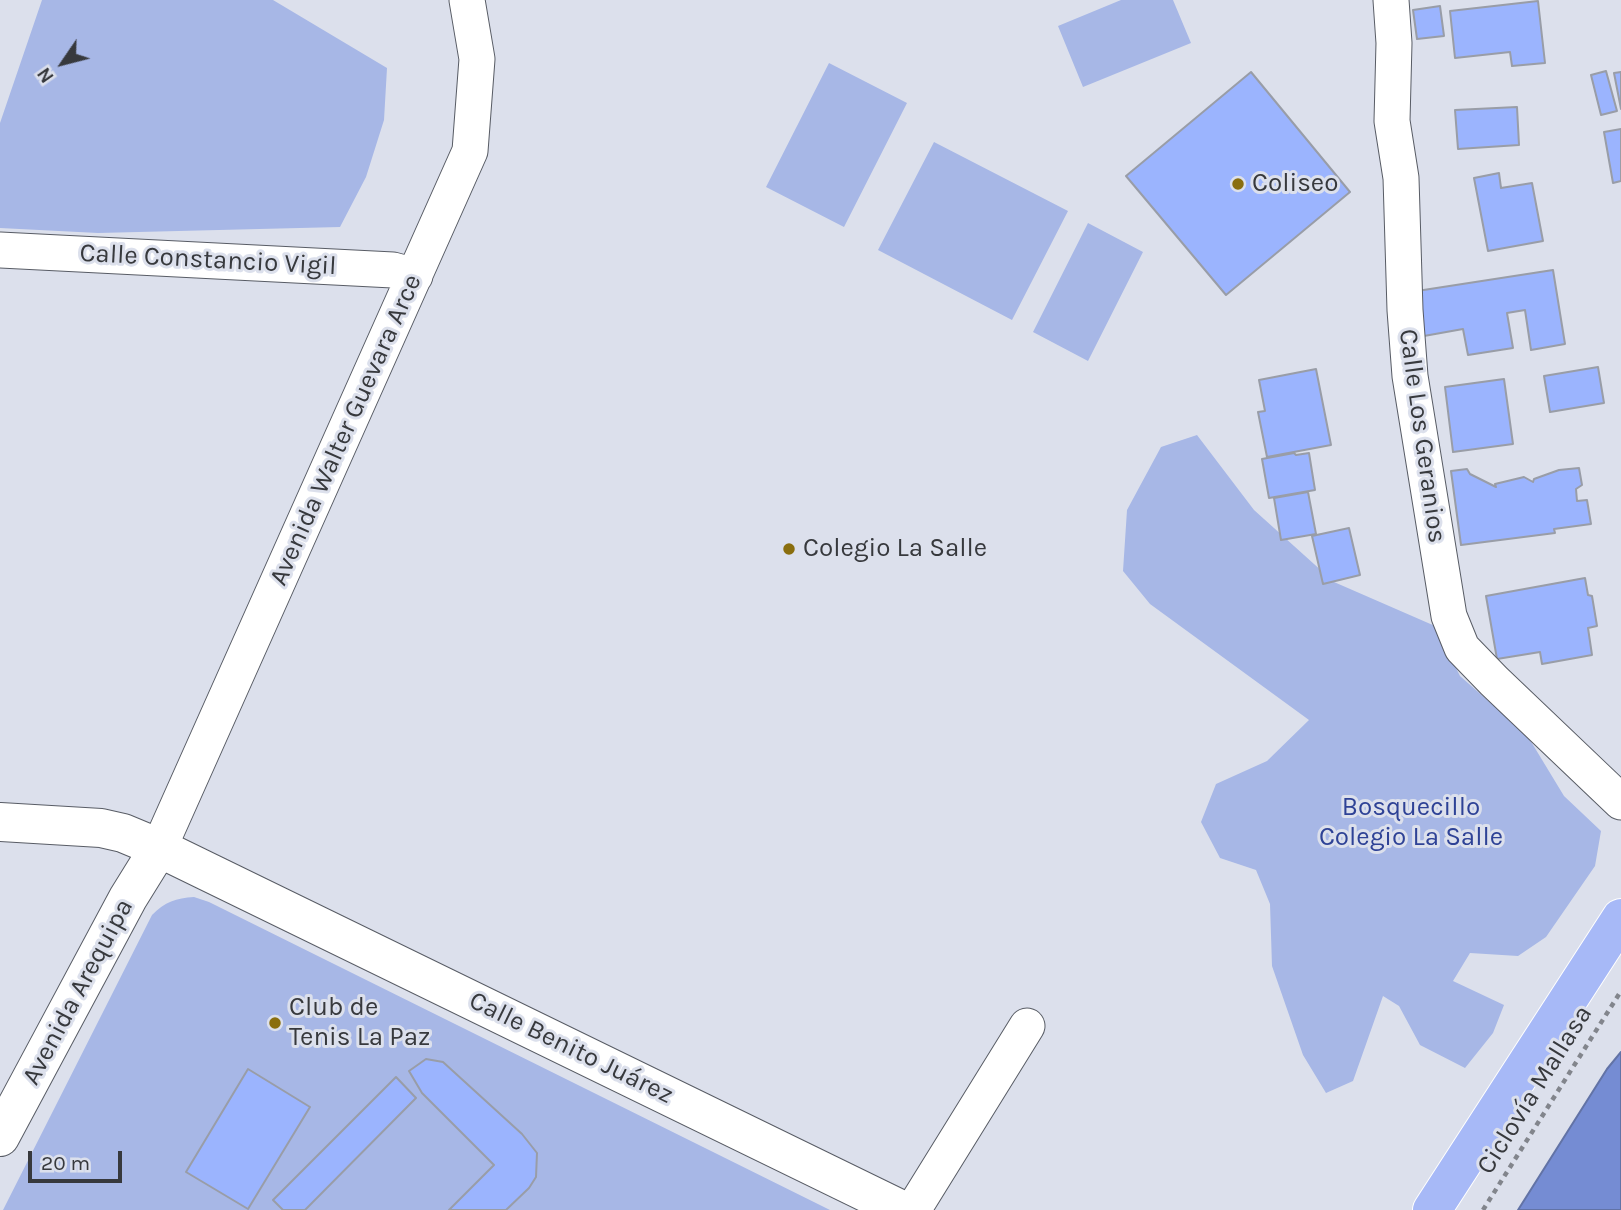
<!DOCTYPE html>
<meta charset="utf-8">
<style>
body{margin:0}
#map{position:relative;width:1621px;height:1210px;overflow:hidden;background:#dce0ec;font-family:Karla,sans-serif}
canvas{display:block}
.north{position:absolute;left:28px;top:28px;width:70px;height:70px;-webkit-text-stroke:5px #dce0ec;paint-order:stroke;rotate:235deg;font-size:19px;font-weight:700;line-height:28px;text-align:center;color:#37393d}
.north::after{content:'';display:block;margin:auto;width:24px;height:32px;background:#37393d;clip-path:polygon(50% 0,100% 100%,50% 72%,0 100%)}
.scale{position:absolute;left:28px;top:1151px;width:94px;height:32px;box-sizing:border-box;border:4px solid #37393d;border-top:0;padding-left:9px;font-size:21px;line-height:24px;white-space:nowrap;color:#37393d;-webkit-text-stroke:5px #dce0ec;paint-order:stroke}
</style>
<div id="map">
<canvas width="1621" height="1210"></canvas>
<div class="north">N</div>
<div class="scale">20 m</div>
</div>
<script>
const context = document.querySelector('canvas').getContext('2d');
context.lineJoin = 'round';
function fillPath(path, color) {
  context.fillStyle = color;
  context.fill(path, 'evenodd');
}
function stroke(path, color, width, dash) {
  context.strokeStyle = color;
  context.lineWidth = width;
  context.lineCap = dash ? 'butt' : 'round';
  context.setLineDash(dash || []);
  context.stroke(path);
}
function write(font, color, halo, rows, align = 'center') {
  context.font = font + ' Karla,sans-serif';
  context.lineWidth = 6;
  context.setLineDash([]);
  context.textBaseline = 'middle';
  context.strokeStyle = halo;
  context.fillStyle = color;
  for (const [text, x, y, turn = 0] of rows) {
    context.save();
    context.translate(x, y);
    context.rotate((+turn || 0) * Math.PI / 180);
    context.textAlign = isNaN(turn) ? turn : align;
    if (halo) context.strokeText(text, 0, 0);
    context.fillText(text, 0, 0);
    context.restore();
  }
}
const green = new Path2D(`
 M42,0H273L387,68L384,120L366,177L340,227L98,233L0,228V123Z
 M1121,0H1173L1191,43L1083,87L1058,26Z
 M829,63L907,103L844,227L766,187Z
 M934,142L1068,211L1012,320L878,250Z
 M1088,223L1143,252L1088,361L1033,332Z
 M1197,435L1254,510L1334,582L1435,626L1460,676L1527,735L1564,796L1601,831L1595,866L1546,937L1518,956L1470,953L1453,981L1504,1005L1493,1033L1465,1068L1420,1045L1399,1006L1383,996L1353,1081L1326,1093L1303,1055L1272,966L1270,904L1256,870L1220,858L1201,822L1216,784L1267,761L1309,720L1150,604L1123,571L1127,510L1161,447Z
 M194,897L209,902L830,1210H3L152,915C165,902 176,898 194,897Z`);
const water = new Path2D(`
 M1621,1052V1210H1518L1607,1069Z`);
const building = new Path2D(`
 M1538,1L1545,63L1512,66L1510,52L1455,58L1450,11Z
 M1440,6L1444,36L1417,39L1413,10Z
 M1606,71L1617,111L1601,115L1591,75Z
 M1251,72L1350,192L1226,295L1126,176Z
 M1621,72V109L1614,73Z
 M1517,107L1519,145L1458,149L1455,110Z
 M1621,129V181L1613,183L1604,132Z
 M1499,173L1501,188L1532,183L1543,241L1488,251L1474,178Z
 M1553,270L1565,344L1531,350L1525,310L1507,313L1513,348L1468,355L1463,329L1424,336L1417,291Z
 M1598,367L1604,403L1550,412L1544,376Z
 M1316,369L1331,445L1267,457L1258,412L1265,411L1259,380Z
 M1504,379L1513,444L1453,452L1445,387Z
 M1294,453L1296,455L1309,453L1315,490L1269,498L1262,459Z
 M1579,468L1582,485L1576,489L1577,501L1587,500L1591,524L1554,529L1555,533L1461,545L1451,471L1467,469L1470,474L1496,487L1495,484L1524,477L1533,482L1534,479L1559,470Z
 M1308,492L1316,534L1281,540L1274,498Z
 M1349,528L1360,575L1323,584L1312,536Z
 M1585,578L1588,595L1592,596L1597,626L1588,628L1592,655L1542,664L1540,652L1497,659L1486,596Z
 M426,1059L443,1062L522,1134L537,1153L536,1177L529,1188L506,1210H449L494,1165L422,1093L409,1071Z
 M248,1069L310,1107L248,1209L186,1172Z
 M396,1077L416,1098L305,1210H283L273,1200Z`);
const path = new Path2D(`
 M1483,1210L1621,991`);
const street = new Path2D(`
 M1391,0L1394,43L1392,121L1401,178L1405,310L1410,376L1449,616L1462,648L1494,681L1621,802
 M0,250L393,270L415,276
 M159,848L470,151L477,59L467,0
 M913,1210L1027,1026`);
const secondary = new Path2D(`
 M0,822L101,828L123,833L159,848L902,1210
 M0,1137L128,898L159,848`);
const primary = new Path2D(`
 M1432,1210L1621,918`);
const markers = [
 [1238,184,7,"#8a6e0e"],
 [789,549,7,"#8a6e0e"],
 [275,1023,7,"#8a6e0e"]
];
const poiNames = [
 ["Coliseo",1252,184],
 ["Colegio La Salle",803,549],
 ["Club de",289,1008],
 ["Tenis La Paz",289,1038]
];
const streetNames = [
 ["Calle Constancio Vigil",208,260,3],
 ["Avenida Walter Guevara Arce",346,430,-66],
 ["Calle Los Geranios",1422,436,82],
 ["Avenida Arequipa",78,992,-62],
 ["Calle Benito Juárez",571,1048,26],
 ["Ciclovía Mallasa",1535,1090,-58]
];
const parkNames = [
 ["Bosquecillo",1411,808],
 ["Colegio La Salle",1411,838]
];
fillPath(green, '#a7b7e6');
fillPath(water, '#758cd3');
stroke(water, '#6273a6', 2);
fillPath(building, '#9bb4fe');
stroke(building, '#999da7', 2);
stroke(street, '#585c65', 37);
stroke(secondary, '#585c65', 40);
stroke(primary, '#fff', 40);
stroke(path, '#82858c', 4.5, [5, 5]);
stroke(street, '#fff', 35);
stroke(secondary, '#fff', 38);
stroke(primary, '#a7b9f7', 38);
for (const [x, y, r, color] of markers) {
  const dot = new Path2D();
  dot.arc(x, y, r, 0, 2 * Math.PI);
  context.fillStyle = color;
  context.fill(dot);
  stroke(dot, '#dce0ec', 2.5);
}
write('26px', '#37393d', '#dce0ec', poiNames, 'left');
write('26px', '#37393d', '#dce0ec', streetNames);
write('26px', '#2e4296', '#dce0ec', parkNames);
</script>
